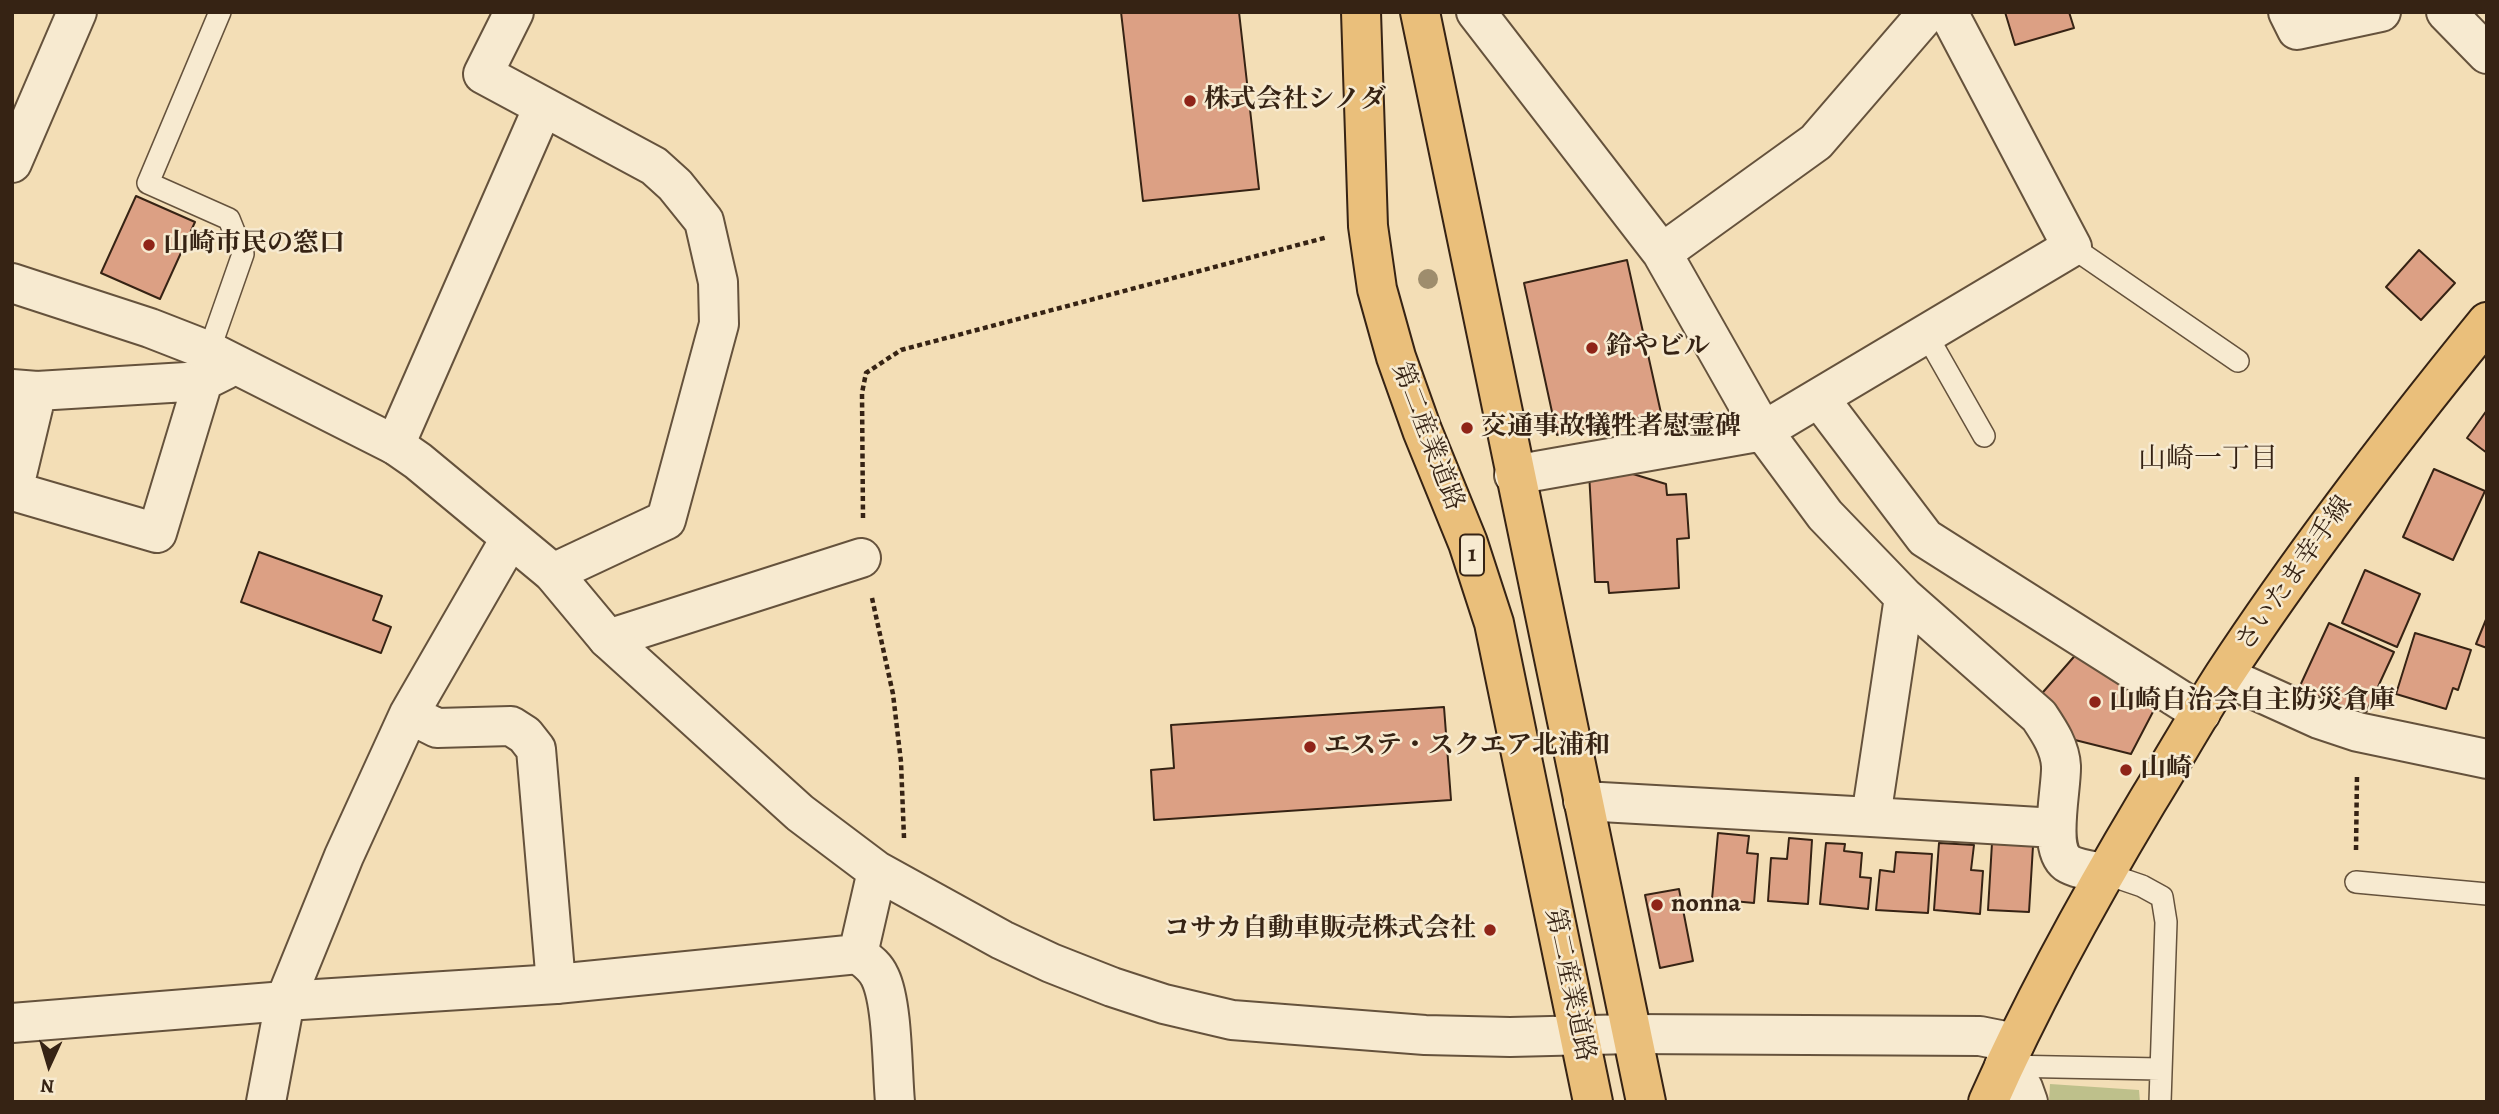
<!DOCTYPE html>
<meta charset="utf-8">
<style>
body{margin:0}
#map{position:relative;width:2499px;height:1114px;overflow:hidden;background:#f3deb6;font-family:Alegreya,serif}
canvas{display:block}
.frame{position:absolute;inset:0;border:14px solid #362314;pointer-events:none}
.north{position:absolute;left:14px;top:1030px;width:70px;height:70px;-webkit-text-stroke:5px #f7ead0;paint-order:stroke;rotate:184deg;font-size:19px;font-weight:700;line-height:28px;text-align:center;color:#362314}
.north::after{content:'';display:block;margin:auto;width:24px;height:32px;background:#362314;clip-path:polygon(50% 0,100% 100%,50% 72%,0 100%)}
</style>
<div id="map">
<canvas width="2499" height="1114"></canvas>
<div class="frame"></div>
<div class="north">N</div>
</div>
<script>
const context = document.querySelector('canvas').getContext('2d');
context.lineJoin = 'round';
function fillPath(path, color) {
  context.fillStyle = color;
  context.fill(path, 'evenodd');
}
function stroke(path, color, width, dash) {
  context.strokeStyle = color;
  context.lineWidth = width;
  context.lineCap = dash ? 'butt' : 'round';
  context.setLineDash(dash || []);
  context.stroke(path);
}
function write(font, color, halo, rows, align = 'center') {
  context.font = font + ' Alegreya,"Noto Serif JP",serif';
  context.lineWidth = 5;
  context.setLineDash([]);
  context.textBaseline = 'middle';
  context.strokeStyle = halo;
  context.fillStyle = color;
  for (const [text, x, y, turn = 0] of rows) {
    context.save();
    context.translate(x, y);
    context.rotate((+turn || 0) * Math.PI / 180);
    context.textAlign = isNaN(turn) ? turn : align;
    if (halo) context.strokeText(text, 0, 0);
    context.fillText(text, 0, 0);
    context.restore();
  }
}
const green = new Path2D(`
 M2050,1084L2139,1090L2140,1102H2049Z`);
const building = new Path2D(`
 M1121,12H1239L1259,189L1143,201Z
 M2005,12H2069L2074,28L2015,45Z
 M136,196L195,222L160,299L101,273Z
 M2419,250L2455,283L2421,320L2386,287Z
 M1627,260L1661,413L1557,435L1524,283Z
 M2487,410V453L2467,438Z
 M2434,469L2485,491L2453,560L2403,537Z
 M1623,471L1666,484L1667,495L1686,494L1689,538L1677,539L1679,588L1609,593L1608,582H1595L1589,472Z
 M259,552L382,596L373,620L391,627L381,653L241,602Z
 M2365,570L2420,594L2397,647L2342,623Z
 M2487,617V648L2476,644Z
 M2329,623L2394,652L2364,717L2299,688Z
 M2415,633L2471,650L2458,690L2453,688L2446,709L2396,694Z
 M2079,651L2156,706L2131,754L2071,739L2037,699Z
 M1444,707L1451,800L1154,820L1151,770L1174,768L1171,725Z
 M1718,833L1749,836L1747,853L1758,854L1754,903L1712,899Z
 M1789,838L1812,840L1808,904L1768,901L1771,858L1787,859Z
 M1826,843L1845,844L1844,851L1862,853L1860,877L1871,878L1868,909L1820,904Z
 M1939,843L1974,845L1971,870L1983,871L1980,914L1934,910Z
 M1992,843L2033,846L2029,912L1988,910Z
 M1896,852L1932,854L1928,913L1876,910L1880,870L1894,872Z
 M1679,889L1693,961L1660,968L1645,895Z`);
const path = new Path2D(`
 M863,518L862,393L866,373L901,350L1328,237
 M872,598L893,694L901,762L904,838
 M2356,850L2357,775`);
const service = new Path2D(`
 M2072,247L2238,361
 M1926,334L1984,436
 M209,351L243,254L229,219L148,183L220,12
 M2104,873L2142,886L2162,897L2166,922L2160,1102
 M2356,882L2487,894
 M2004,1066L2160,1069`);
const minor = new Path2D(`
 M514,12L483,74L654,166L675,185L704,221L718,282L719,324L666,520L553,573
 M1476,12L1662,253L1763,431L1825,515L1904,597L2039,716C2049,731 2060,747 2061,766C2062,788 2047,848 2067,863C2076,869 2094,871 2104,873
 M2288,12L2297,30L2381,12
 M2446,12L2487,54
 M12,163L77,12
 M1662,253L1816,142L1928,12
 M12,389L37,391L203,381L225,370
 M37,391L13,491L157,533L203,381
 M1819,398L1925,538L2201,713
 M395,445L543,107
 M1514,475L1763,431L2072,247L1948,12
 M608,639L861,558
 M2224,676L2319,719L2358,732L2487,759
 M409,714L437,728L511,726L525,735L536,749L556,984
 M1583,801L1871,817L1904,597
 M1871,817L2056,828
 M858,954C867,961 875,966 880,977C893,1004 892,1070 895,1102
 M1632,1034L1980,1036L2015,1043
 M2004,1066L2023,1088L2028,1102
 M266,1102L285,1001L344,856L409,714L510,539`);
const tertiary = new Path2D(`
 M12,283L150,328L209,351L395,445L418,461L553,573L608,639L800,813L877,871L1002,940L1051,963L1112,987L1164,1004L1232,1020L1425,1035L1510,1037L1632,1034
 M12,1023L285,1001L556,984L858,954L877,871`);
const primary = new Path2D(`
 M1361,12L1368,226L1377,289L1396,357L1422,430L1468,543L1494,623L1593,1102
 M1420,12L1646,1102
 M1988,1102C2034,998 2089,899 2147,802C2173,760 2197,717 2224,675C2305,552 2394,436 2487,322`);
const trees = [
 [1428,279]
];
const markers = [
 [1190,101,7,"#8f2418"],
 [149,245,7,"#8f2418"],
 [1592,348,7,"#8f2418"],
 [1467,428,7,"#8f2418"],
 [2095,702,7,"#8f2418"],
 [1310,747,7,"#8f2418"],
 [2126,770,7,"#8f2418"],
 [1657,905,7,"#8f2418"],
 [1490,930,7,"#8f2418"]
];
const shields = [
 [1472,555,24]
];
const shieldNames = [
 ["1",1472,555]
];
const poiNames = [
 ["株式会社シノダ",1204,101],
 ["山崎市民の窓口",163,245],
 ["鈴やビル",1606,348],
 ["交通事故犠牲者慰霊碑",1481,428],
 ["山崎自治会自主防災倉庫",2109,702],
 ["エステ・スクエア北浦和",1324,747],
 ["山崎",2140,770],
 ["nonna",1671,905],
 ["コサカ自動車販売株式会社",1476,930,"right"]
];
const streetNames = [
 ["第二産業道路",1427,437,69],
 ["さいたま幸手線",2295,574,-55],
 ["第二産業道路",1569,985,78]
];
const neighbourhoodNames = [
 ["山崎一丁目",2208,460]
];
fillPath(green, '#bec08b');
fillPath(building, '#dca084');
stroke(building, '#362314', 2);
stroke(service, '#65523c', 24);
stroke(minor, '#65523c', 42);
stroke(tertiary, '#65523c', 42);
stroke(primary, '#362314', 42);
stroke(path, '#362314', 4.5, [5, 3.5]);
stroke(service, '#f7ead0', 21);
stroke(minor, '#f7ead0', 38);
stroke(tertiary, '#f7ead0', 38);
stroke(primary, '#eabf7b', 38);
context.fillStyle = '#9e8d6d';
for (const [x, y] of trees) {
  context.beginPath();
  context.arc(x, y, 10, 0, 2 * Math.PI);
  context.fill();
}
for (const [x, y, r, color] of markers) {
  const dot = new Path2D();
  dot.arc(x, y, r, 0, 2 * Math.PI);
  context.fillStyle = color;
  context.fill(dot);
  stroke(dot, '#f7ead0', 2.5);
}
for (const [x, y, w] of shields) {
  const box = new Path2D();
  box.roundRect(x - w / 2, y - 20.5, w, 41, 5);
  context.fillStyle = '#f7ead0';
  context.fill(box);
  stroke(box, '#362314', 2);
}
write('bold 24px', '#362314', null, shieldNames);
write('bold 26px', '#362314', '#f7ead0', poiNames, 'left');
write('26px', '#362314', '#f7ead0', streetNames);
write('28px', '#362314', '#f7ead0', neighbourhoodNames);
</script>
